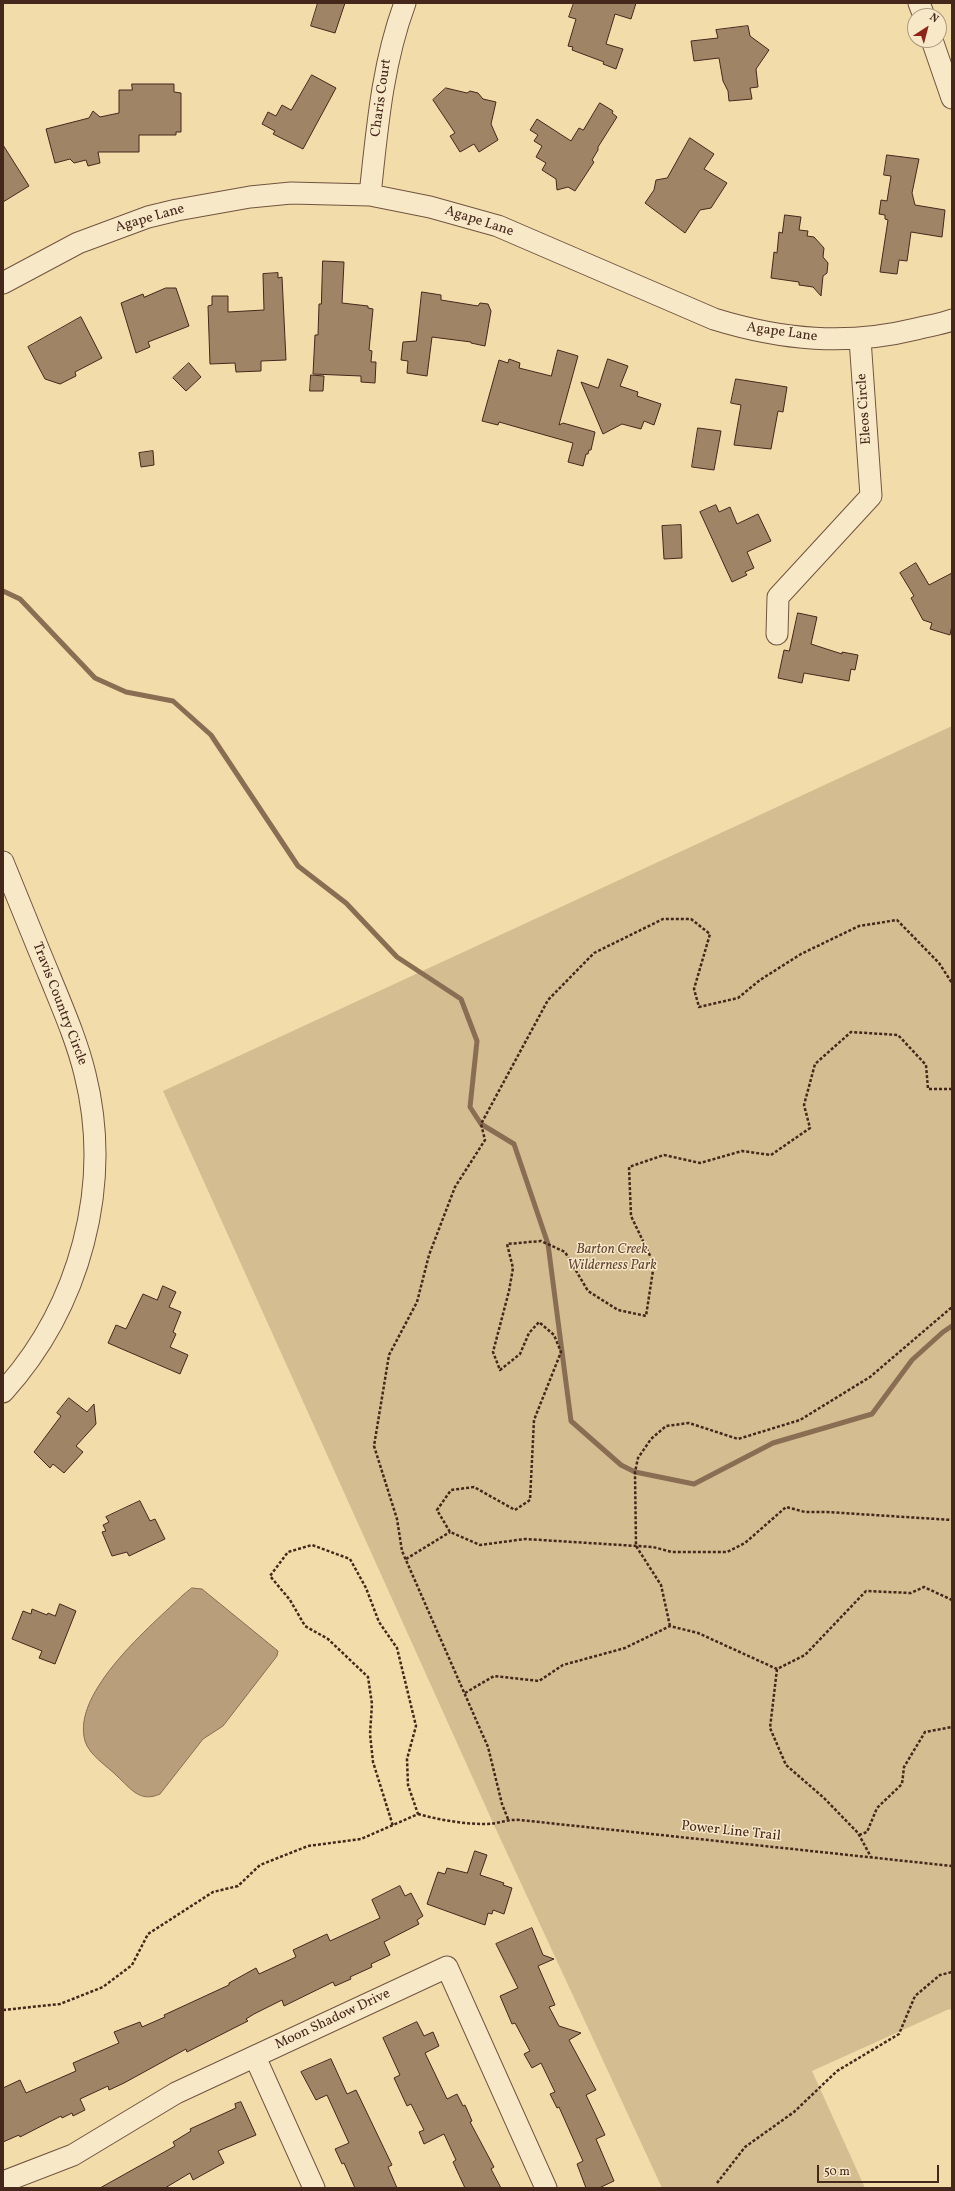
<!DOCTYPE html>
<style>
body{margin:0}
#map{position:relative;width:955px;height:2191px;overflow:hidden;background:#f2dcaa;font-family:Vollkorn,serif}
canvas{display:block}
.frame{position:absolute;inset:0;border:4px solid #46271c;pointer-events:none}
.north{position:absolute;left:907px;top:8px;width:40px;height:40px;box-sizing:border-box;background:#f7e8c8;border:1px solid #b09b83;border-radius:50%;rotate:36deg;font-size:11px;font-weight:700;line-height:16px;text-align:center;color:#46271c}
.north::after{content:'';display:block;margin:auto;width:14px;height:18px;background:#8f2418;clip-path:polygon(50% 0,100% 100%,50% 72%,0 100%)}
.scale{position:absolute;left:817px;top:2165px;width:122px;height:18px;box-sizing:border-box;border:2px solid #46271c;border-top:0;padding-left:5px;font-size:12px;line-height:14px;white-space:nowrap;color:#46271c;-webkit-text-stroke:3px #f7e8c8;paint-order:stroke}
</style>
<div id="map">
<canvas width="955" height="2191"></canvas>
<div class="frame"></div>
<div class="north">N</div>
<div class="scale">50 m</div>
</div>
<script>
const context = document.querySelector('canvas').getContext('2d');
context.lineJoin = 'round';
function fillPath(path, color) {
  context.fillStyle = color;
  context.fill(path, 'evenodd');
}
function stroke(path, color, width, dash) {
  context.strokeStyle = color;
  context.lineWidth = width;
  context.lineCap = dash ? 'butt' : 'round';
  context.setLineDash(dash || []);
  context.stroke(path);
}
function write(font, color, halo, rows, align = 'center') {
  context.font = font + ' Vollkorn,serif';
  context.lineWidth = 3;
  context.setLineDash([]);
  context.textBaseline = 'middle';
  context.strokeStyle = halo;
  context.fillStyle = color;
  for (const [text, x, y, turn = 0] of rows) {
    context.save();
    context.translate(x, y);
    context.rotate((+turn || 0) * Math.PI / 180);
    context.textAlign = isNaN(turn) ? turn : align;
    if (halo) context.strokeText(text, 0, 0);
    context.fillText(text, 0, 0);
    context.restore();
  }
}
const green = new Path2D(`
 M952,726V2009L947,2010L812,2071L865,2188H662L494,1825L163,1091Z`);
const water = new Path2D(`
 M192,1588L202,1589L278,1651L277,1656L223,1726L203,1739L160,1794C140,1803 131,1789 117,1776C107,1766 89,1755 85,1741C71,1692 152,1625 183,1595Z`);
const stream = new Path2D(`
 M3,591L20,599L95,678L126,692L173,701L211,735L298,866L346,903L397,957L461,999L477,1041L470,1107L481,1124L514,1144L548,1244L571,1421L621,1465L635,1472L694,1484L773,1443L872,1414L912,1360L943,1332L952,1326`);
const building = new Path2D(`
 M318,3H345L335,33L311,26Z
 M574,3H636L631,19L615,14L606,44L623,49L616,69L603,64L604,62L572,50L573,47L568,46L576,19L569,17Z
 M748,26L750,36L769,50L756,69L758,87L750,88L752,99L729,101L728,91L723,81L719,58L694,61L691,41L718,38L716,30Z
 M312,75L336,88L303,149L273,134L275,131L262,124L268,112L276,116L282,105L291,110Z
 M132,84H174V92L181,93V132H176V135H139V152H98L100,163L88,166L86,160L74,163L70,159L55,163L46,129L89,118L93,111L100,117L119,113V90H132Z
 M446,88L467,93L470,91L478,93L483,99L496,102L491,124L498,140L479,152L474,144L460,152L450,136L455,133L433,100Z
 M600,103L613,111L612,113L617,117L598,147V150L592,160L594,162L575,191L568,187L557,190L556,179L542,170L546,163L536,157L542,146L534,141L538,135L530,130L537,119L571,141L579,128L583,130Z
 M690,138L714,154L704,169L727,183L711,208L700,210L685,233L645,203L654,190L656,180L667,178Z
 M3,145L29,186L3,202Z
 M887,155L919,159L912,193L915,205L945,210L942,237L911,232L907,261L899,260L897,274L880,272L888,220L885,219V215L879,214L881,200L887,201L891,176L884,175Z
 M785,215L801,217L799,230L808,231L807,236L814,237L824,248L823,257L828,263L827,273L823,276L821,296L813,287L799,285V282L771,278L774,252L777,253L779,232L782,233Z
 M323,261L344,262L342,303L368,306V308L373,309L369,350L372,351L371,362H376L375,383L361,382V376L313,374L315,335H318L319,304H321Z
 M278,273V278L282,277L286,360L261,361V371L236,372L235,363L210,364L208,306L212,305V296H228V312L264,310L263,274Z
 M166,288H176L189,326L148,342L150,347L136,353L121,303L143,294L144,297Z
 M422,292L441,295V300L478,306L480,303L488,304L491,311L485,346L471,343V342L432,337L427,376L407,373L408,361L401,360L403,342L416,341Z
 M81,317L102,358L75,372L76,376L60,384L45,379L28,347Z
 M558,350L578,356L559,425L563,423L595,432L591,450H589L588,454H586L583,466L568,462L573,443L499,422L498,425L482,421L499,360L508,363L509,359L520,363L519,368L551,376Z
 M608,359L628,366L620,386L638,392L637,396L661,404L654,425L644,421L641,429L622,424L603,434L581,382L598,388Z
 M189,363L201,377L186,391L173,378Z
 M311,375L324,376L323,391H310Z
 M736,379L787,387L783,412L778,411L771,449L734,445L741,405L731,403Z
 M698,428L721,431L714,470L692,467Z
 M153,451L154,465L141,467L139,453Z
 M716,505L719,512L730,507L737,524L758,514L771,541L747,552L754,568L745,572L747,575L732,582L700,512Z
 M681,525L682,558L664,559L662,526Z
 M916,563L929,585L952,573V625L950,635L930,629L932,623L923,620L911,598L914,596L900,573Z
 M798,613L817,617L811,644L842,654V652L858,655L855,670L851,669L849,681L804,673L802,683L778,678L784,650L789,651Z
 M163,1286L176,1292L169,1307L181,1312L173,1332L176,1334L170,1347L188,1355L180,1374L108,1343L116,1325L126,1329L143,1294L157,1300Z
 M69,1398L87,1412L94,1404L96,1424L76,1446L83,1452L64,1473L53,1464L50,1468L34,1452L61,1416L57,1413Z
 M140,1501L150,1521L155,1519L165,1539L129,1556L127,1552L112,1556L102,1532L106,1531L103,1525L109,1522L106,1517Z
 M60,1604L76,1611L55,1664L39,1658L42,1651L12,1639L23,1611L31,1614L32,1609L47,1615L48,1613L55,1616Z
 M475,1851L487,1855L480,1875L504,1883L503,1885L512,1888L504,1914L493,1910L492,1914L488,1913L485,1925L427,1904L438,1872L445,1874L447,1868L467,1873Z
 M400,1886L405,1896L411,1893L423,1916L417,1920L419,1924L384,1942L390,1955L371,1964L372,1967L350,1977L351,1979L335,1986L333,1982L284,2006L282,2000L254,2014L246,2019L248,2021L236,2027L187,2052L186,2049L124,2083L109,2090L108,2086L80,2099L85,2110L73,2116L72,2113L62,2118L61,2116L20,2137L19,2135L3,2142V2088L20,2080L26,2093L76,2071L73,2063L119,2043L114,2032L140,2022L142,2027L165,2017L164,2015L229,1985V1983L256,1968L259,1974L296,1957L293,1950L327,1934L330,1941L380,1918L372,1900Z
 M532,1928L543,1955L554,1959L538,1966L555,2005L549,2007L559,2026L581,2033L569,2040L596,2090L586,2095L605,2135L596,2139L614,2181L599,2188H586L577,2164L583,2161L559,2107L557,2108L550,2094L555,2092L541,2063L532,2068L524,2054L530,2051L515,2023L512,2024L500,1996L518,1988L496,1944Z
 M417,2022L424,2036L433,2032L439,2046L425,2053L447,2099L457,2094L463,2106L465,2105L472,2121L470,2122L494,2167L491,2169L501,2188H465L453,2162L456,2160L444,2134L424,2144L419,2132L424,2130L411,2104L407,2106L394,2078L400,2075L383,2038Z
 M331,2059L347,2094L356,2090L392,2165L388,2167L397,2188H355L344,2163L342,2164L335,2149L349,2143L327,2095L316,2100L301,2072Z
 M241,2102L256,2135L218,2151L224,2163L193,2180L190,2173L165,2188H100L175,2146L173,2142L191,2131L190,2129L236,2108L235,2104Z`);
const path = new Path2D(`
 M952,1089H928L926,1065L898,1035L851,1032L815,1064L804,1105L810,1128L771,1155L742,1151L700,1163L664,1155L629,1167L631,1216L654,1264L646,1316L618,1310L588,1291L565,1252L541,1241L507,1244L513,1268L509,1291L493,1352L500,1370L520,1354L529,1333L539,1322L554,1335L561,1352L534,1420L530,1500L515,1510L474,1487L451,1490L437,1510L450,1532L480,1545L525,1539L653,1547L672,1552H727L745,1543L786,1507L805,1512H827L952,1520
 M406,1559L450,1532
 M670,1626L661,1585L636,1546L635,1472L638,1458L651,1439L666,1426L689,1423L738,1439L800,1420L870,1377L952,1307
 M777,1669L770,1728L786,1765L824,1798L858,1833L871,1857
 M465,1693L494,1676L539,1681L563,1665L625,1648L670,1626L698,1633L777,1669L805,1655L866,1591L911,1593L924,1587L952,1600
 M418,1814C440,1820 463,1824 486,1824C498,1824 507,1819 520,1820L952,1866
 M508,1819L502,1804L488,1747L402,1551L397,1519L374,1446L389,1355L417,1302L429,1255L455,1187L485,1140L481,1124L548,1000L594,953L663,919H691L710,934L694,989L699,1007L738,998L760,980L801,954L859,926L897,920L939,963L952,983
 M859,1835L867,1832L877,1808L902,1784L904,1767L925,1732L952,1727
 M3,2010L60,2004L103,1987L132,1965L148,1934L213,1892L238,1886L260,1865L308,1846L361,1839L418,1814L408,1785L407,1759L416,1726L397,1648L379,1622L366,1588L350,1559L312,1545L288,1552L270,1576L290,1600L305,1626L328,1639L368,1677L372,1704L370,1734L373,1762L393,1826
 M717,2183L745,2147L794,2112L837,2071L899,2034L915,1996L940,1975L952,1972`);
const minor = new Path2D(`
 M919,3L924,16
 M932,40L952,98
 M370,195C377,130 382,65 405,3
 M3,283L78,243L148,217L177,210L250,197L291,193L370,195L430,207L498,226L714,319C782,340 847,346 916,329C928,326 941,324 952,320
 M777,634L778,597L871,496L860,339
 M3,862C19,901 34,939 50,977C63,1009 77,1041 85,1074C113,1186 80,1307 3,1392
 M255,2057L314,2188
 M3,2182L73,2155L176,2093L447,1967L546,2188`);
const streetNames = [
 ["Charis Court",382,98,-82],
 ["Agape Lane",150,219,-16],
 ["Agape Lane",479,222,18],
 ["Agape Lane",782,333,8],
 ["Eleos Circle",865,409,-94],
 ["Travis Country Circle",59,1004,69],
 ["Power Line Trail",731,1832,6],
 ["Moon Shadow Drive",333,2020,-25]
];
const parkNames = [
 ["Barton Creek",612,1250],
 ["Wilderness Park",612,1266]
];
fillPath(green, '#d5bd92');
fillPath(water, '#b89e7a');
stroke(water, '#8a6e54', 1);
stroke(stream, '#8a6e54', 5);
fillPath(building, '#9f8566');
stroke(building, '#46271c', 1);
stroke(minor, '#715440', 23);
stroke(path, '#46271c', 2.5, [3, 2]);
stroke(minor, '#f7e8c8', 21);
write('14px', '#46271c', '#f7e8c8', streetNames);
write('italic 14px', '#634534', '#f7e8c8', parkNames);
</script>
